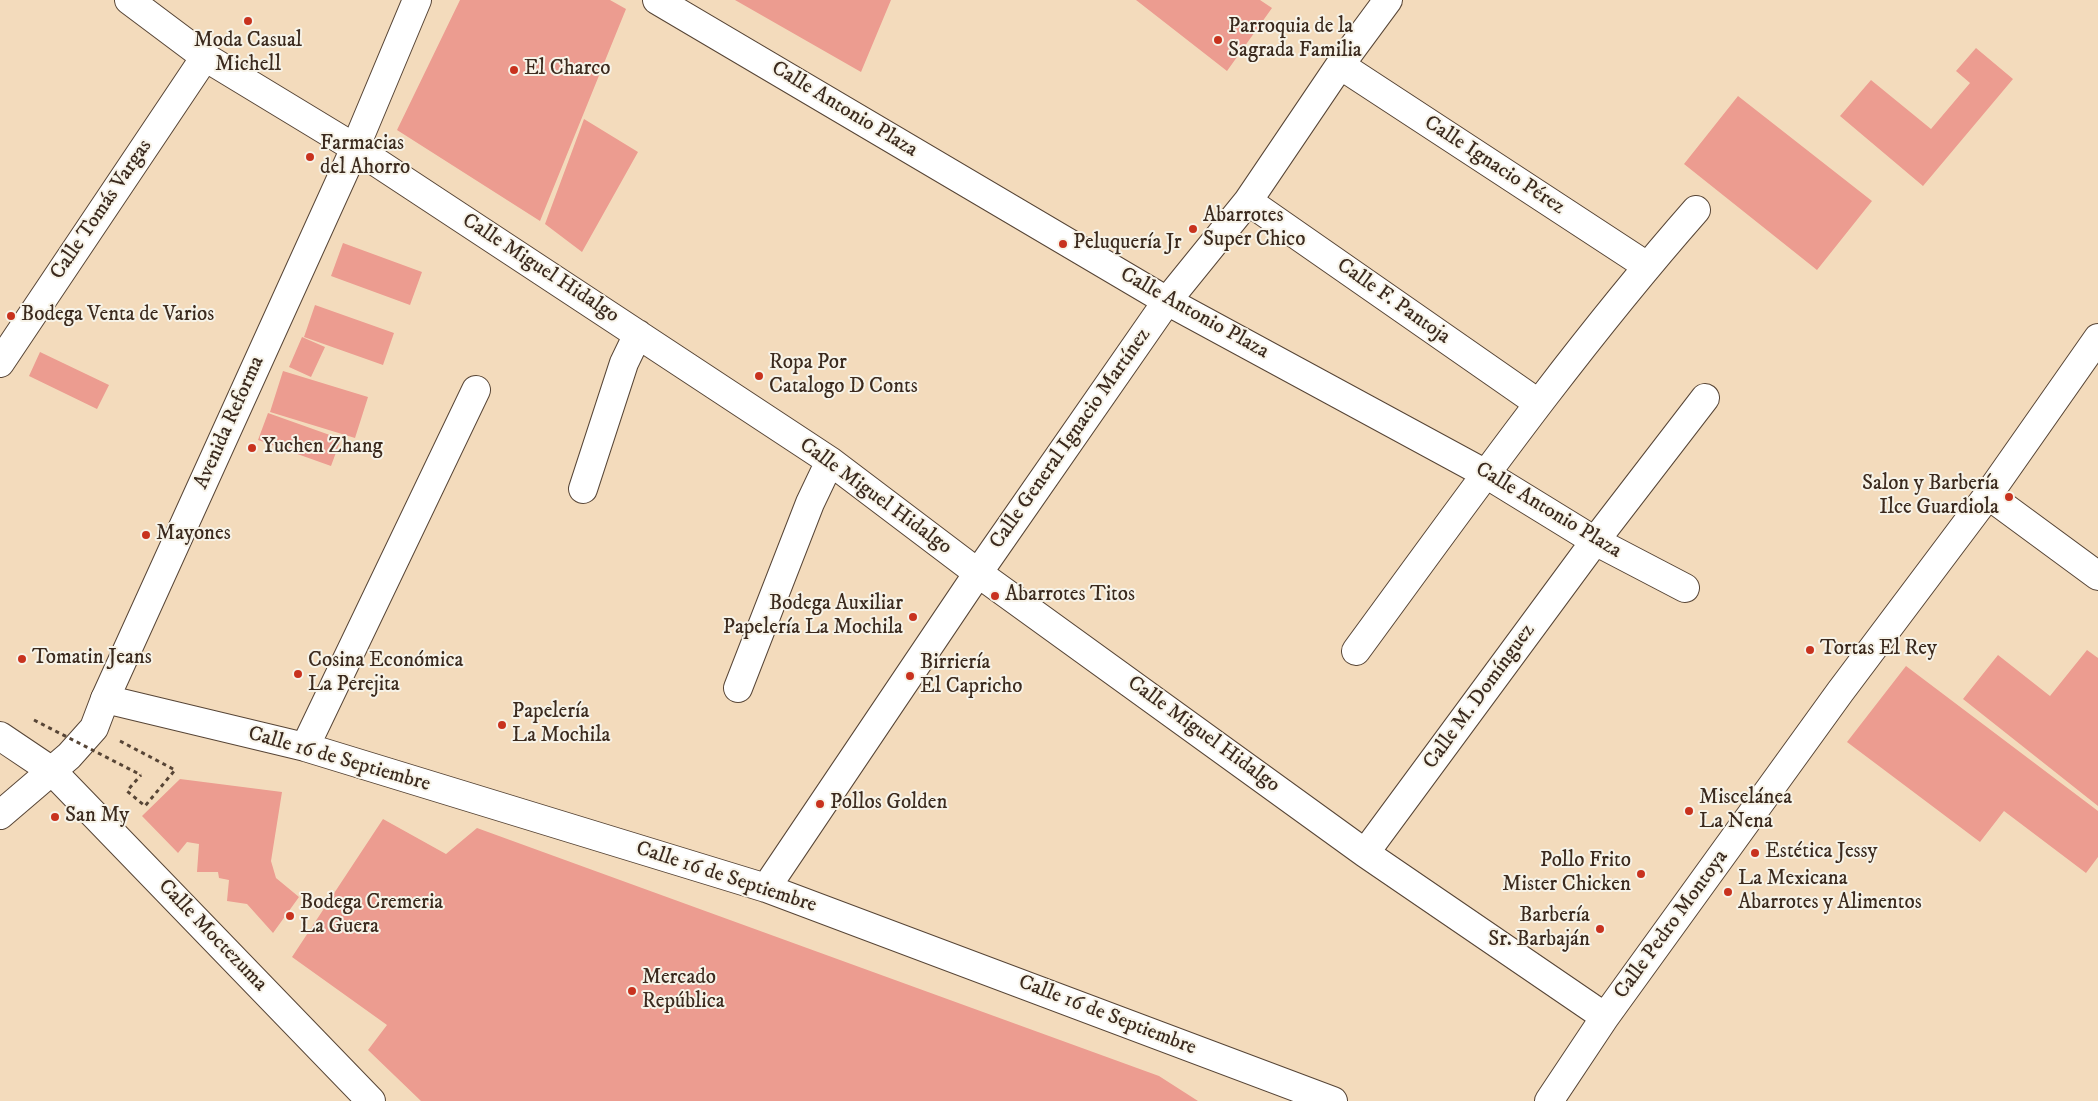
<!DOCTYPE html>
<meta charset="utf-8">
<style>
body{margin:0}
canvas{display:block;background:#f3dbbc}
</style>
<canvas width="2098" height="1101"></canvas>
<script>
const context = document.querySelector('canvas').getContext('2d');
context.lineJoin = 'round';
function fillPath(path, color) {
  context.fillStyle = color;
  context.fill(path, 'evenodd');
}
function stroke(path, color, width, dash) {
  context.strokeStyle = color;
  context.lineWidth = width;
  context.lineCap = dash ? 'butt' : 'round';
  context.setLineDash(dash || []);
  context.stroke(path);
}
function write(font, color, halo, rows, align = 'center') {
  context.font = font + ' "IM FELL DW Pica",serif';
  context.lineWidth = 4;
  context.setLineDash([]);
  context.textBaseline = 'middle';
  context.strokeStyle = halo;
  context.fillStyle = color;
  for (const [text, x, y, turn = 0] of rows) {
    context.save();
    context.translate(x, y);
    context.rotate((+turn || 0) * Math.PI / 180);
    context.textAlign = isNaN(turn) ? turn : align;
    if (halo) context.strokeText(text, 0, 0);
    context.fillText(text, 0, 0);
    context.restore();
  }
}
const building = new Path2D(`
 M460,0H610L626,9L540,221L397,130Z
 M735,0H891L861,72Z
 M1136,0H1260L1272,8L1227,71Z
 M1976,48L2013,79L1923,186L1840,116L1871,80L1931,129L1970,83L1956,71Z
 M1738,96L1872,201L1817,270L1684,164Z
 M584,119L638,152L582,252L545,224Z
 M343,243L422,272L410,305L331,276Z
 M315,305L394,333L383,365L304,337Z
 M302,337L325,347L311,377L289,367Z
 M40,352L109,385L97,409L29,376Z
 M283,371L368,397L355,438L270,412Z
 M268,413L341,439L331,466L258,440Z
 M2087,650L2098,658V806L1963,699L1998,655L2050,696Z
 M1906,666L2098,811V857L2086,873L2004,811L1980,842L1847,742Z
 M180,779L282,792L271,861L276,878L299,897L273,933L247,904L227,901L229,880L219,878L218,872H197L199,844L187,842L178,853L142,816Z
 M383,819L446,854L477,828L1159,1076L1198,1101H421L368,1050L387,1025L292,957Z`);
const path = new Path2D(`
 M120,741L175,770L145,806L127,791L141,775`);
const minor = new Path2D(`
 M129,0L205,57L355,148L830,461L978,573L1365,853L1605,1017
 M657,0L1167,301L1486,474L1595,541L1685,588
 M1340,65L1647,266
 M1248,201L1538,403
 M0,363L205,57
 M583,489L624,363L638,334
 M1988,495L2098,576
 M1356,651C1466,501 1573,350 1696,210
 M738,688L810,503L830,461
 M105,699L305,747L766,888L1333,1101
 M0,736L52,771L371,1101
 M305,747L476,390
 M1365,853L1595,541L1705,398
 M766,888L978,573L1167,301L1248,201L1340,65L1388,0
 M1549,1101L1605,1017L1840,692L1988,495L2098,338`);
const major = new Path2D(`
 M0,815L69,756L94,728L105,699L355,148L417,0`);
const pathBridge = new Path2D(`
 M34,720L141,775`);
const markers = [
 [248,21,5,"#c8321e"],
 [1218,40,5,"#c8321e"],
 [514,70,5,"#c8321e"],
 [310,157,5,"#c8321e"],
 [1193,229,5,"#c8321e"],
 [1063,244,5,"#c8321e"],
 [11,316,5,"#c8321e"],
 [759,376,5,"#c8321e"],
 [252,448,5,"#c8321e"],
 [2009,497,5,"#c8321e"],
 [146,535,5,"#c8321e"],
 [995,596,5,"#c8321e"],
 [913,617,5,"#c8321e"],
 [1810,650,5,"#c8321e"],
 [22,659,5,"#c8321e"],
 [298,674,5,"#c8321e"],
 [910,676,5,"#c8321e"],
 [502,725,5,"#c8321e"],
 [820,804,5,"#c8321e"],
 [1689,811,5,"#c8321e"],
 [55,817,5,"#c8321e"],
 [1755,853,5,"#c8321e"],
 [1641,874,5,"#c8321e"],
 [1728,892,5,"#c8321e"],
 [290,916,5,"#c8321e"],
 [1600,929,5,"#c8321e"],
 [632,991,5,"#c8321e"]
];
const poiNames = [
 ["Parroquia de la",1228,28],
 ["Sagrada Familia",1228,52],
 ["Moda Casual",248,42,"center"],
 ["Michell",248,66,"center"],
 ["El Charco",524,70],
 ["Farmacias",320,145],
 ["del Ahorro",320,169],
 ["Abarrotes",1203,217],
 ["Super Chico",1203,241],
 ["Peluquería Jr",1073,244],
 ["Bodega Venta de Varios",21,316],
 ["Ropa Por",769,364],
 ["Catalogo D Conts",769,388],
 ["Yuchen Zhang",262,448],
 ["Salon y Barbería",1999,485,"right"],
 ["Ilce Guardiola",1999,509,"right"],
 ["Mayones",156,535],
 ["Abarrotes Titos",1005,596],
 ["Bodega Auxiliar",903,605,"right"],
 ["Papelería La Mochila",903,629,"right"],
 ["Tortas El Rey",1820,650],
 ["Tomatin Jeans",32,659],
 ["Cosina Económica",308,662],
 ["La Perejita",308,686],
 ["Birriería",920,664],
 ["El Capricho",920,688],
 ["Papelería",512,713],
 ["La Mochila",512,737],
 ["Miscelánea",1699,799],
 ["La Nena",1699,823],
 ["Pollos Golden",830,804],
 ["San My",65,817],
 ["Estética Jessy",1765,853],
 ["Pollo Frito",1631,862,"right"],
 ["Mister Chicken",1631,886,"right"],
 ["La Mexicana",1738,880],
 ["Abarrotes y Alimentos",1738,904],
 ["Bodega Cremeria",300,904],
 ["La Guera",300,928],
 ["Barbería",1590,917,"right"],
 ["Sr. Barbaján",1590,941,"right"],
 ["Mercado",642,979],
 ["República",642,1003]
];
const streetNames = [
 ["Calle Antonio Plaza",844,110,31],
 ["Calle Ignacio Pérez",1494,166,33],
 ["Calle Tomás Vargas",102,210,-56],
 ["Calle Miguel Hidalgo",540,269,33],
 ["Calle F. Pantoja",1393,302,35],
 ["Calle Antonio Plaza",1194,314,29],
 ["Avenida Reforma",230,423,-66],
 ["Calle General Ignacio Martínez",1071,439,-55],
 ["Calle Miguel Hidalgo",875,497,36],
 ["Calle Antonio Plaza",1548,511,31],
 ["Calle M. Domínguez",1480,697,-54],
 ["Calle Miguel Hidalgo",1203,735,36],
 ["Calle 16 de Septiembre",339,760,16],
 ["Calle 16 de Septiembre",726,878,18],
 ["Calle Pedro Montoya",1672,925,-54],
 ["Calle Moctezuma",212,936,46],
 ["Calle 16 de Septiembre",1107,1016,21]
];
fillPath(building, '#ec9c90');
stroke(minor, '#574536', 30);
stroke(major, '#574536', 30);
stroke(path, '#574536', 3, [4, 4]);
stroke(minor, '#fff', 28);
stroke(major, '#fff', 28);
stroke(pathBridge, '#574536', 3, [4, 4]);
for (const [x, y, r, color] of markers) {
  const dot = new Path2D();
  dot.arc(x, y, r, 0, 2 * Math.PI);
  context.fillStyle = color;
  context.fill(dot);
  stroke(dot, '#f7f3e8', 2);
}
write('21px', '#3b2a1e', '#f7f3e8', poiNames, 'left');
write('21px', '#3b2a1e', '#f7f3e8', streetNames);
</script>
